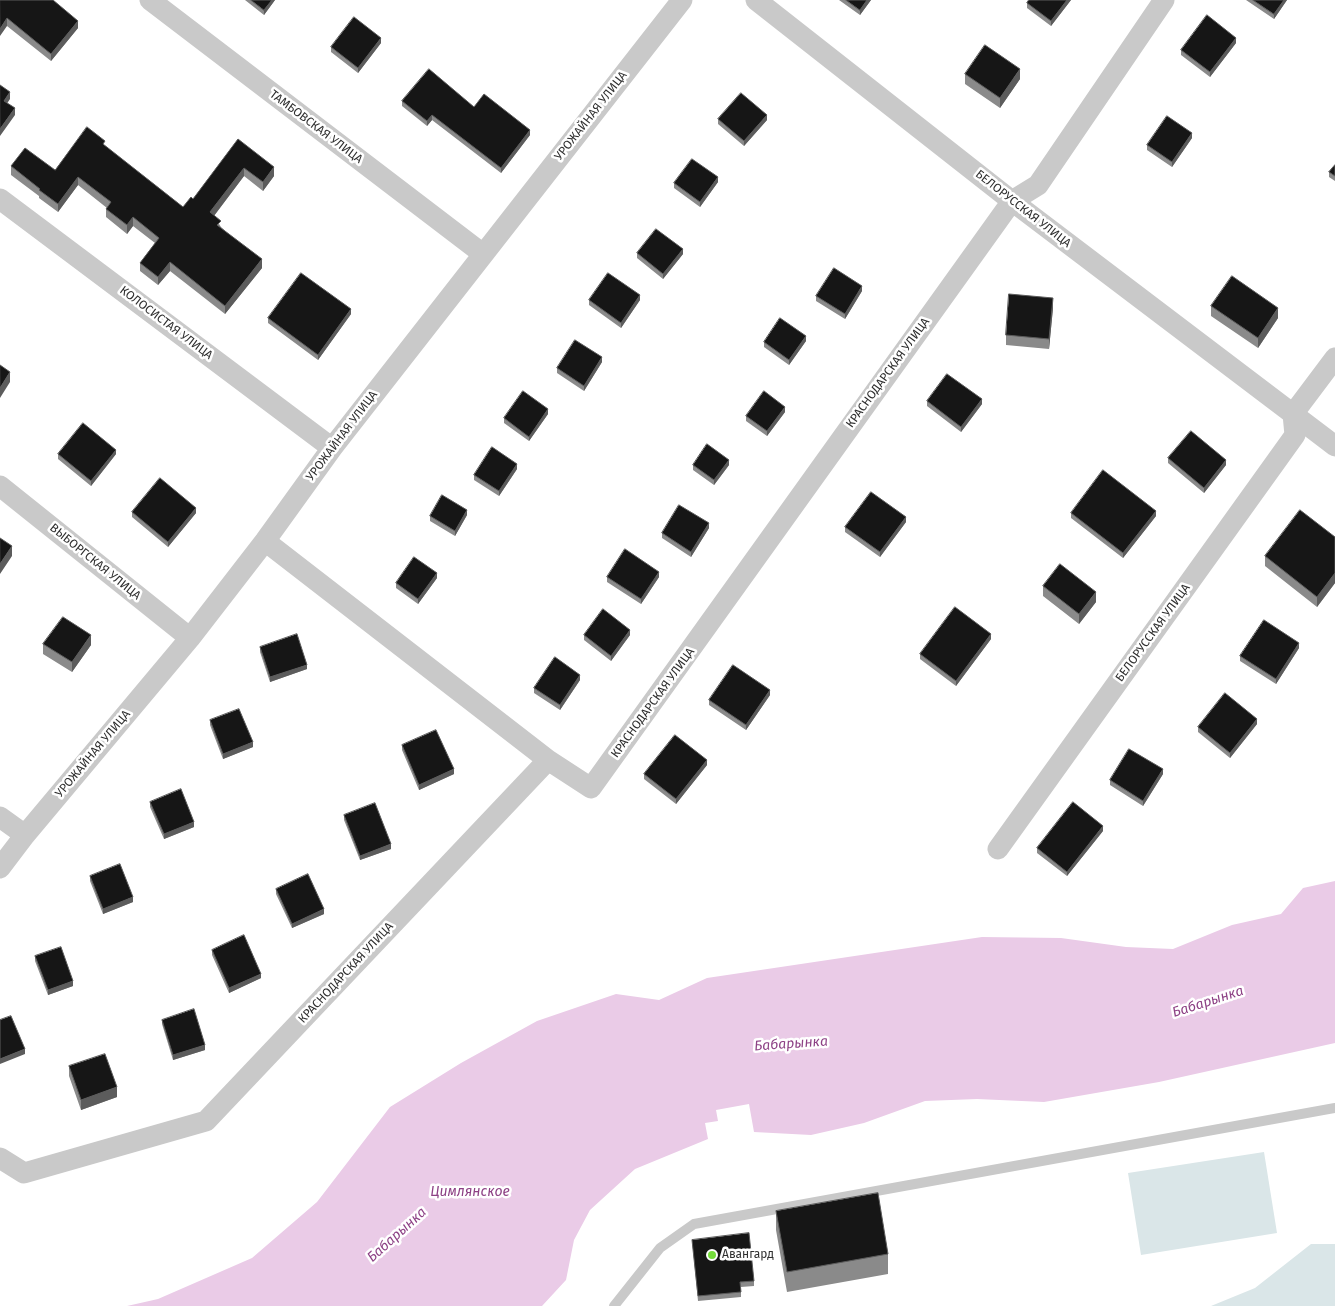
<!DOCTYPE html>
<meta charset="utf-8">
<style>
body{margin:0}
canvas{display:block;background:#fff}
</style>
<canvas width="1335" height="1306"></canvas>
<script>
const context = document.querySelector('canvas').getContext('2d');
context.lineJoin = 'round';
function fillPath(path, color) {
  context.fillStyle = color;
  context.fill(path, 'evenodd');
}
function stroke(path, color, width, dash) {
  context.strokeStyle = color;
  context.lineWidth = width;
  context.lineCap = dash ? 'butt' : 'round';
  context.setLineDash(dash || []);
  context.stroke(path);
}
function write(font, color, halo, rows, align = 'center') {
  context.font = font + ' "Fira Sans",sans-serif';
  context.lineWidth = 5;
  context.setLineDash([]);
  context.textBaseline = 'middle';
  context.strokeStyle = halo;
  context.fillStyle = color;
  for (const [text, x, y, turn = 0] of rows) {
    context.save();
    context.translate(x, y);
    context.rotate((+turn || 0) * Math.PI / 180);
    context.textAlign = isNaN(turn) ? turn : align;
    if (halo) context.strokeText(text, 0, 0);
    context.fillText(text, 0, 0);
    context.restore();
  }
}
const green = new Path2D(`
 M1264,1152L1277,1233L1141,1255L1128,1173Z
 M1311,1244H1335V1306H1211L1255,1288Z`);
const water = new Path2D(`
 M1335,881V1043L1159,1082L1044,1102L977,1099L925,1101L864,1123L811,1135L754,1132L749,1104L716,1110L718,1121L705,1123L708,1139L635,1169L590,1210L574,1240L566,1280L542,1306H127L158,1299L252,1258L317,1202L390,1107L461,1063L537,1021L616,994L659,1000L707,978L982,937L1061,938L1126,947L1173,949L1232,925L1281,914L1303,888Z`);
const service = new Path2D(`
 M614,1306L660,1248L694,1224L1335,1108`);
const minor = new Path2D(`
 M150,0L483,254
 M756,0L1012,201L1293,414L1335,358
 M0,199L332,448
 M1293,414L1335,446
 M0,486L190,638
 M265,541L548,760
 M0,817L25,835
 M998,849L1295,435L1293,414
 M0,868L25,835L190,638L265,541L332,448L682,0
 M0,1158L24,1173L206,1121L548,760L591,788L1012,201L1038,185L1164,0`);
const wall = new Path2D(`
 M0,0L78,28L51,61L7,26Z
 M245,0H275L264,15Z
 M839,0H871L860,15Z
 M1029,0H1071L1051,26L1027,8V3Z
 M1246,0H1287L1274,19Z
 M381,43L358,73L331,52V47Z
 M1236,43L1210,77L1181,55V50Z
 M965,74L1020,79L1000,108L965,84Z
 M402,101L474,107L530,135L501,173L432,120L427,126L402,106Z
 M718,119L767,120L744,146L718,124Z
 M1192,138L1172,167L1147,150V145Z
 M238,139L274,176L263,191L244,176L214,216L221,227L262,268L225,314L170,271L158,285L140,271V263L155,243L133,226L127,234L106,217V209L107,208L78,185L58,212L39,198V196L11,175V166L55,170L105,146L183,207L193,199Z
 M1335,165V181L1329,177V172Z
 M718,182L700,207L674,188V183Z
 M637,253L683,254L663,279L637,258Z
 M862,291L845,319L816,301V296Z
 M589,300H640L621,328L589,305Z
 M1211,306L1278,318L1258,348L1211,316Z
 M1053,308L1049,349L1006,345V335Z
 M351,314L318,360L268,323V318Z
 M806,341L789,365L764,347V342Z
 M602,362L584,391L557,373V368Z
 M927,401L982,404L961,432L927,406Z
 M785,412L767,436L746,421V416Z
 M548,414L529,441L504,423V418Z
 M58,454H116L91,486L58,459Z
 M1168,458L1226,465L1204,493L1168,463Z
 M693,465H729L714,485L693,470Z
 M517,469L499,496L474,480V475Z
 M132,512L196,513L168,547L132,517Z
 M1071,513L1156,516L1123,558L1071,518Z
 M467,515L455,536L430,521V516Z
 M906,522L880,557L845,532V527Z
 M709,528L691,557L662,538V533Z
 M1335,537V583L1317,607L1265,566V556Z
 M607,577H659L641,604L607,582Z
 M437,578L418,604L396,588V583Z
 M1043,586L1096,602L1079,624L1043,596Z
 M584,635H630L611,661L584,640Z
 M991,639L956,686L920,659V654Z
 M43,644L91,645L72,672L43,654Z
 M260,647L307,669L270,682L260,652Z
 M1299,648L1276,684L1240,661V656Z
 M580,680L560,710L534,693V688Z
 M770,695L746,730L709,705V700Z
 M210,720L253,747L223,759L210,725Z
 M1257,724L1230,758L1198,732V727Z
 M402,745L454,774L419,790L402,750Z
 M707,765L676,804L644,779V774Z
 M1163,774L1143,806L1110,785V780Z
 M150,802L194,827L164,839L150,807Z
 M344,815L391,849L360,860L344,820Z
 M1103,831L1067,876L1037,853V848Z
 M90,876L133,902L103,914L90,881Z
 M276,889L324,914L292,928L276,894Z
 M212,950L261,978L229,993L212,955Z
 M35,956L73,986L48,995L35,961Z
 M162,1020L205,1050L173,1060L162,1024Z
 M69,1066L117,1097L81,1110L69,1076Z
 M776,1211L888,1254V1274L787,1292L776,1230Z
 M692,1240L754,1281V1286L741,1287V1297L698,1301Z`);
const shadedWall = new Path2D(`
 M272,0H275L264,15V10Z
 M867,0H871L860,15V10Z
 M1067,0H1071L1051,26V21Z
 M1284,0H1287L1274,19V14Z
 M7,18V26L0,36V29Z
 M78,21V28L51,61V54Z
 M381,38V43L358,73V68Z
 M1236,38V43L1210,77V72Z
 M1020,69V79L1000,108V98Z
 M10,92V99L4,108V101Z
 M15,108V115L0,136V129Z
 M432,115V120L427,126V121Z
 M767,115V120L744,146V141Z
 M530,130V135L501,173V168Z
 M1192,133V138L1172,167V162Z
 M274,167V176L263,191V182Z
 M244,168V176L210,221V212Z
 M78,177V185L58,212V204Z
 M718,177V182L700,207V202Z
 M133,217V226L127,234V225Z
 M683,249V254L663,279V274Z
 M262,259V268L225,314V306Z
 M170,262V271L158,285V277Z
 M862,286V291L845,319V314Z
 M640,295V300L621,328V323Z
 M1053,298V308L1049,349V339Z
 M1278,308V318L1258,348V338Z
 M351,309V314L318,360V355Z
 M806,336V341L789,365V360Z
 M602,357V362L584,391V386Z
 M10,372V382L0,398V388Z
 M982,399V404L961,432V427Z
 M785,407V412L767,436V431Z
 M548,409V414L529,441V437Z
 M116,450V454L91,486V481Z
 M729,460V465L714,485V480Z
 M1226,460V465L1204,493V488Z
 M517,464V469L499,496V491Z
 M196,508V513L168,547V542Z
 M467,510V515L455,536V531Z
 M1156,511V516L1123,558V553Z
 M906,517V522L880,557V552Z
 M709,523V528L691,557V552Z
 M12,546V556L0,574V564Z
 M659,572V577L641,604V599Z
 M437,573V578L418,604V599Z
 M1335,573V583L1317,607V597Z
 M1096,592V602L1079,624V614Z
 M630,630V635L611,661V656Z
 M991,634V639L956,686V681Z
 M91,635V645L72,672V662Z
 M1299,643V648L1276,684V679Z
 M307,665V669L270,682V677Z
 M580,675V680L560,710V705Z
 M770,690V695L746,730V725Z
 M1257,719V724L1230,758V753Z
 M253,742V747L223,759V754Z
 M707,760V765L676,804V799Z
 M454,769V774L419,790V785Z
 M1163,769V774L1143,806V801Z
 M194,822V827L164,839V834Z
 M1103,826V831L1067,876V872Z
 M391,844V849L360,860V856Z
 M133,897V902L103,914V909Z
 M324,909V914L292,928V924Z
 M261,974V978L229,993V988Z
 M73,981V986L48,995V990Z
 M205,1045V1050L173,1060V1055Z
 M25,1049V1054L0,1064V1059Z
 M117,1087V1097L81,1110V1100Z`);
const building = new Path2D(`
 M0,0H53L78,21L51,54L7,18L0,29Z
 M251,0H272L264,10Z
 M846,0H867L860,10Z
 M1029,0H1067L1051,21L1027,3Z
 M1253,0H1284L1274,14Z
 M1207,15L1236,38L1210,72L1181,50Z
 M354,17L381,38L358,68L331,47Z
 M985,45L1020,69L1000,98L965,74Z
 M429,69L474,107L484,94L530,130L501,168L432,115L427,121L402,101Z
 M0,85L10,92L4,101L15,108L0,129Z
 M741,93L767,115L744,141L718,119Z
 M1167,116L1192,133L1172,162L1147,145Z
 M87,127L105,141L103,144L183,207L191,197L193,199L238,139L274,167L263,182L244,168L210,212L221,221L217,225L262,259L225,306L170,262L158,277L140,263L159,238L133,217L127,225L106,209L111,202L78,177L58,204L39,190L40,189L11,166L25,148L55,170Z
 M692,159L718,177L700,202L674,183Z
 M1335,165V176L1329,172Z
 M656,229L683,249L663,274L637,253Z
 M834,268L862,286L845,314L816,296Z
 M301,273L351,309L318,355L268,318Z
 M608,273L640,295L621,323L589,300Z
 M1232,276L1278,308L1258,338L1211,306Z
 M1009,294L1053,298L1049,339L1006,335Z
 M780,318L806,336L789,360L764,342Z
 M575,340L602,357L584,386L557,368Z
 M0,365L10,372L0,388Z
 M947,374L982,399L961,427L927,401Z
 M523,391L548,409L529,437L504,418Z
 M764,391L785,407L767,431L746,416Z
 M83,423L116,450L91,481L58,454Z
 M1191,431L1226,460L1204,488L1168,458Z
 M707,444L729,460L714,480L693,465Z
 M492,447L517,464L499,491L474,475Z
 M1103,470L1156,511L1123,553L1071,513Z
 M160,478L196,508L168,542L132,512Z
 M871,492L906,517L880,552L845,527Z
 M442,495L467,510L455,531L430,516Z
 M679,505L709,523L691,552L662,533Z
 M1300,510L1335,537V573L1317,597L1265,556Z
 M0,538L12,546L0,564Z
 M625,549L659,572L641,599L607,577Z
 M414,557L437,573L418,599L396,583Z
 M1060,564L1096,592L1079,614L1043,586Z
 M955,607L991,634L956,681L920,654Z
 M603,609L630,630L611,656L584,635Z
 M63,617L91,635L72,662L43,644Z
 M1264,620L1299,643L1276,679L1240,656Z
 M297,634L307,665L270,677L260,647Z
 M555,657L580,675L560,705L534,688Z
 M733,665L770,690L746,725L709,700Z
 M1225,693L1257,719L1230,753L1198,727Z
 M239,709L253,742L223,754L210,720Z
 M436,730L454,769L419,785L402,745Z
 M675,735L707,760L676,799L644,774Z
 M1129,749L1163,769L1143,801L1110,780Z
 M181,789L194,822L164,834L150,802Z
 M1073,802L1103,826L1067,872L1037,848Z
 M375,803L391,844L360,856L344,815Z
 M120,864L133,897L103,909L90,876Z
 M308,874L324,909L292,924L276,889Z
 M244,935L261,974L229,988L212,950Z
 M61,947L73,981L48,990L35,956Z
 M194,1009L205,1045L173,1055L162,1020Z
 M11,1016L25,1049L0,1059V1020Z
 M105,1054L117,1087L81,1100L69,1066Z
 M878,1193L888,1254L787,1272L776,1211Z
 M749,1233L754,1281L740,1282L741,1292L698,1296L692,1240Z`);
const markers = [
 [712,1255,5,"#74dd3a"]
];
const streetNames = [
 ["УРОЖАЙНАЯ УЛИЦА",591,116,-52],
 ["ТАМБОВСКАЯ УЛИЦА",316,127,37],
 ["БЕЛОРУССКАЯ УЛИЦА",1023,209,38],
 ["КОЛОСИСТАЯ УЛИЦА",166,323,37],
 ["КРАСНОДАРСКАЯ УЛИЦА",888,373,-54],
 ["УРОЖАЙНАЯ УЛИЦА",342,436,-53],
 ["ВЫБОРГСКАЯ УЛИЦА",95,562,39],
 ["БЕЛОРУССКАЯ УЛИЦА",1153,633,-54],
 ["КРАСНОДАРСКАЯ УЛИЦА",653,703,-54],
 ["УРОЖАЙНАЯ УЛИЦА",93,754,-50],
 ["КРАСНОДАРСКАЯ УЛИЦА",346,973,-47]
];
const poiNames = [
 ["Авангард",722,1255]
];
const waterNames = [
 ["Бабарынка",1208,1002,-18],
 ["Бабарынка",791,1044,-4],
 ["Цимлянское",470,1192],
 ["Бабарынка",397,1235,-42]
];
fillPath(green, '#dae6e8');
fillPath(water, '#eacbe7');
stroke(service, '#c9c9c9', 10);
stroke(minor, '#c9c9c9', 21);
fillPath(wall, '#8a8a8a');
fillPath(shadedWall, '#5c5c5c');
fillPath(building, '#161616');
stroke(building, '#5c5c5c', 1);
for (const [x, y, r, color] of markers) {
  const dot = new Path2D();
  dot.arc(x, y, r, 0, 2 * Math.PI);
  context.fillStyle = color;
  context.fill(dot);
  stroke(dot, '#fff', 2);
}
write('12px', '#2f2f2f', '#fff', streetNames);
write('12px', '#2f2f2f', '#fff', poiNames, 'left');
write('italic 14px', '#8d4185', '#fff', waterNames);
</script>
